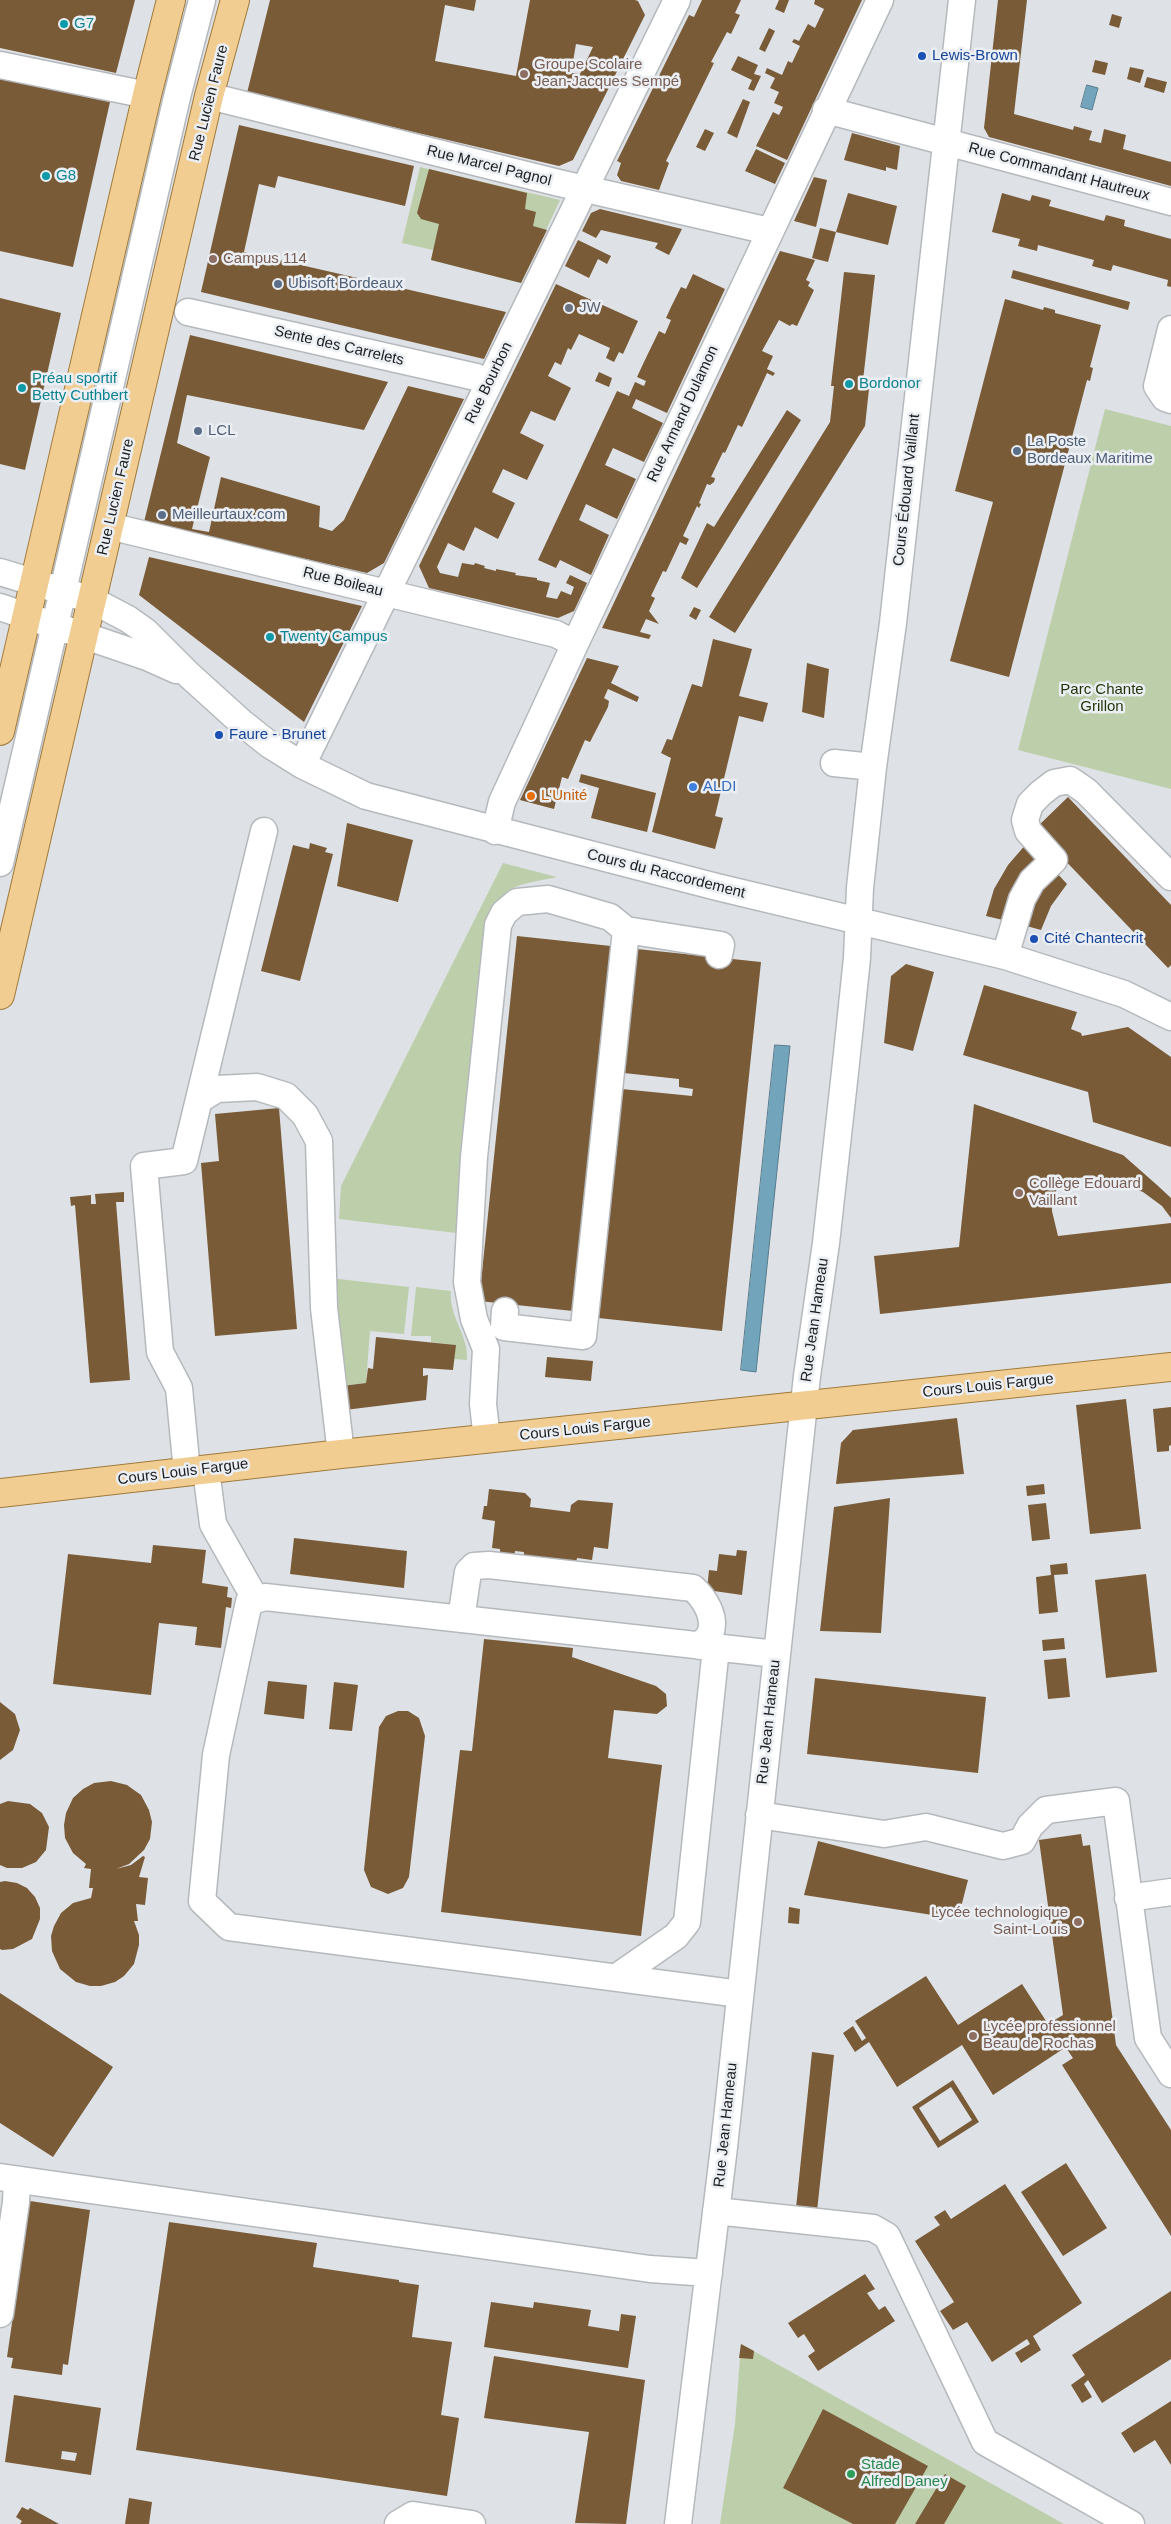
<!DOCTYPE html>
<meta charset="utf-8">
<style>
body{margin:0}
canvas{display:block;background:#dee2e6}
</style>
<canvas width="1171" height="2524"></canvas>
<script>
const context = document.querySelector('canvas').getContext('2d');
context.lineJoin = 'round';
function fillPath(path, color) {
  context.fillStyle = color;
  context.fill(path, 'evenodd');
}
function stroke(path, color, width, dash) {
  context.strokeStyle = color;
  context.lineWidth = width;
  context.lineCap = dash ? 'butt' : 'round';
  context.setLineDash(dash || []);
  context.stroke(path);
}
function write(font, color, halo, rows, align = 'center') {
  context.font = font + ' Helvetica,sans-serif';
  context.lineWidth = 5;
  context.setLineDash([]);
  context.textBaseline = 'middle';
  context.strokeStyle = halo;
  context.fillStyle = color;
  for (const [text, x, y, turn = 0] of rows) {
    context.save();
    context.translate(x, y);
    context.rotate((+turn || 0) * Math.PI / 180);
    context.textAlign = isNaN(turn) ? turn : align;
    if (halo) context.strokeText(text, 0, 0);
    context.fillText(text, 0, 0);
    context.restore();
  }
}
const green = new Path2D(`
 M420,167L560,200L521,283L431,260L433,250L402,243Z
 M1105,409L1171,426V789L1018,750Z
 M503,863L557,877C502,888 499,886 487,943L456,1233L339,1219L341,1186Z
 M330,1278L409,1287L404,1334L370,1331L366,1383L342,1386Z
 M416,1287L451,1291C448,1316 469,1335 467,1360L454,1359L455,1345L431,1342V1336H411Z
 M741,2344L1064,2524H720L735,2424Z`);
const water = new Path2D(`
 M1087,85L1098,88L1092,110L1081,107Z
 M775,1045L790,1046L756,1372L741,1370Z`);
const building = new Path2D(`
 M0,0H135L116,73L0,48Z
 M270,0H476L474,11L445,5L435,61L516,76L530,0H635L638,1L645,15L573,160L559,166L247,93ZM576,44L593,47L580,74L571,73Z
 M702,0H741L735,13L740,15L731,34L727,32L711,62L714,63L666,161L669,163L659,190L621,181L617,175L621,163L617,161L689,15L694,17Z
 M779,0H789L784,13L775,9Z
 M815,0H862L787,160L756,146L773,112L779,115L783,107L774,103L779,92L770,88L775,78L765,73L767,68L782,75L788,61L792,63L800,46L792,42L794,39L799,41L808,24L815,28L824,9L814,4Z
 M998,0H1027L1014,114L1073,130L1074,126L1092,131L1089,140L1101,143L1104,129L1126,135L1123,149L1171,162V186L989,137L984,128Z
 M1112,14L1122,17L1119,28L1109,25Z
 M769,28L775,31L765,52L759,49Z
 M738,56L758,65L754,74L761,76L754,91L748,89L752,80L731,70Z
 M1095,60L1108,63L1105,75L1092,72Z
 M1130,67L1144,70L1140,83L1127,79Z
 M1147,77L1167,82L1164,93L1144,87Z
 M0,79L110,102L73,267L0,251Z
 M743,99L750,102L737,138L727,133Z
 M239,125L414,166L405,206L278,176L275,188L259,184L244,252L506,312L484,359L201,292Z
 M705,129L714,133L705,151L696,147Z
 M852,133L900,146L897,170L886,167V171L844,160Z
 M756,149L785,163L775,184L745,171Z
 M429,169L527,193L525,209L536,212L533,226L547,230L521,283L431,260L439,224L421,219L417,213Z
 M814,177L827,180L816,227L794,221Z
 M848,193L897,206L888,245L836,232L828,262L812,258L820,228L836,232Z
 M1002,193L1030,201L1032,195L1051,200L1049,206L1104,221L1106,215L1125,220L1124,226L1171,239V287L1167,286L1168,280L1113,265L1111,271L1092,266L1094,260L1038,245L1037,251L1018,246L1020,239L992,232Z
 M600,209L682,229L669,255L655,248L658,243L601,230L596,238L582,231L591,213Z
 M578,240L611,256L607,264L598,259L589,278L565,266Z
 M780,251L815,260L806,280L810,282L808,286L814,290L797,326L792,324L790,326L779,320L762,351L773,356L767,369L775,373L773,376L767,373L742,427L738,425L725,453L723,452L711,477L715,478L714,482L710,485L707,484L699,503L701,504L699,508L697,506L683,536L689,539L686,545L680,542L666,572L663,571L651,596L655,598L649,611L659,624L646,619L640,632L651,635L649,639L602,628Z
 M1013,270L1130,302L1128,310L1011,278Z
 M844,272L875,275L862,389H869L865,426L735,633L709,617L830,422L834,386H831Z
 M693,274L725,289L667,413L636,399L632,408L663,423L644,462L613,448L605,465L636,479L617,519L586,504L579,520L609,535L591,575L560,560L556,568L538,560L617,391L629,396L635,382L644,386L646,381L637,377L643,364L659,331L665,334L671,320L666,318L671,307L681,287L686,289Z
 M556,284L638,321L623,354L619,352L614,362L606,358L610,348L579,334L571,350L568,348L561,365L555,362L548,376L571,388L555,421L531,411L520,433L544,445L527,480L503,469L492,492L515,503L498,539L475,527L464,551L448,543L437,567L440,573L458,577L462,563L474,565L475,563L485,566L484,568L496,571V569L516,573L515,575L537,578V580L550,583L546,597L557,599L561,591L571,595L574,587L566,583L570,575L587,583L574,611L558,618L429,588L419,566Z
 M0,298L61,313L25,470L0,464Z
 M1005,299L1043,310L1044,307L1055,310V313L1101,325L1090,367L1093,368L1090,381L1087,380L1009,677L950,661L993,502L955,491Z
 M190,335L388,382L364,430L187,395L177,443L210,457L192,529L209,532L221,477L320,506L319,527L332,531L344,520L408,386L464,399L384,563L367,573L144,522Z
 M599,372L612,378L609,387L595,381Z
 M787,410L801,420L697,588L681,578L707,523L714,527Z
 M149,557L362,606L304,722L139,595Z
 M694,607L701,610L696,620L689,616Z
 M713,639L752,649L739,696L768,703L763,722L739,716L715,816L723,818L715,849L652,832L671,758L661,753L667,739L672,740L692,684L702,687Z
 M587,658L619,666L611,683L639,697L637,702L608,689L604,698L609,701L608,707L590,742L585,740L568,779L562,777L554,809L520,800Z
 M807,663L829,669L824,718L802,712Z
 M581,774L656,793L647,832L591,818L599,788L579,782Z
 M1068,797L1171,905V965L1168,968L1035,829Z
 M347,823L413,840L398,902L337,886Z
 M310,843L327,848L325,852L333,854L300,981L261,971L293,845L309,849Z
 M1027,843L1040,857L1003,920L986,916L994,889L1008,865Z
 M1055,871L1067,884L1051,906L1041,930L1023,925L1035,896Z
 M517,936L611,946L573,1311L479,1301Z
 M637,949L761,962L722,1331L598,1318L622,1089L692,1096L693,1089L679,1087V1079L624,1073Z
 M906,964L934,972L913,1051L884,1043L891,976Z
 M984,985L1077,1012L1071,1029L1081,1033L1082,1036L1128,1027L1171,1057V1147L1093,1122L1088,1092L963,1055Z
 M974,1104L1123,1155L1157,1185L1171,1198V1218L1162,1206L1143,1192L1117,1182L1093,1176L1070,1179L1059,1184L1052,1201V1211L1058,1236L1171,1223V1283L880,1314L874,1256L959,1247Z
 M279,1108L297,1329L215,1336L201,1163L219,1161L215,1114Z
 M124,1192V1202H116L130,1380L90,1383L75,1205L71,1206L70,1197L91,1195V1204H96L95,1194Z
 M376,1337L456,1345L453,1370L423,1368V1376L428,1375L426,1400L345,1410L342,1386L366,1383L368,1368L373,1369Z
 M547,1357L593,1361L591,1381L545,1377Z
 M1126,1399L1141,1529L1090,1534L1076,1405Z
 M1171,1407V1445L1169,1446V1451L1157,1452L1153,1409Z
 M957,1418L964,1474L836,1484L841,1443L853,1430Z
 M1044,1484L1045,1494L1027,1496L1026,1486Z
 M489,1489L525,1493L531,1499L530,1507L570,1512L571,1505L578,1500L613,1503L608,1549L594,1547L592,1560L577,1558L576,1564L523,1562L524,1552L515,1551L514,1557L500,1555V1549L492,1548L495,1521L482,1519L484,1506H487Z
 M890,1498L881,1633L820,1631L834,1507Z
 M1046,1503L1050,1539L1032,1541L1028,1505Z
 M294,1538L407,1551L404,1588L290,1574Z
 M153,1545L206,1550L202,1583L228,1587L227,1597L232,1598L231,1608L226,1607L221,1648L195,1645L197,1627L159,1623L151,1695L53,1684L68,1554L151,1563Z
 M737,1550L747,1551L742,1595L707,1590L709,1570L717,1571L719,1554L736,1556Z
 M1067,1563L1068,1574L1054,1575L1058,1612L1039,1614L1036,1577L1051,1575L1050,1565Z
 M1146,1574L1157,1672L1106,1678L1095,1580Z
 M1064,1638L1065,1649L1043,1651L1042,1640Z
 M484,1639L573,1648L572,1657L656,1686L666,1694L667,1706L657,1714L614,1710L608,1758L662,1765L641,1936L441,1912L460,1750L472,1751Z
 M1066,1658L1070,1697L1048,1699L1044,1660Z
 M815,1678L986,1697L978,1773L807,1754Z
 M268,1681L307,1685L304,1719L264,1714Z
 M334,1682L358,1685L352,1731L329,1729Z
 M0,1702L15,1714L20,1730L13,1750L0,1760Z
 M398,1711H408L419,1718L425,1736L409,1877L403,1888L388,1894L371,1887L364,1870L379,1727L386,1716Z
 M111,1781L127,1785L141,1795L149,1810L152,1822L150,1839L144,1850L129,1864L116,1869L131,1865L143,1856L145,1857L139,1877L148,1878L145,1905L136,1904L138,1921H134L139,1935V1945L134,1964L124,1976L115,1982L101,1986H90L76,1982L60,1969L52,1951L51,1936L54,1926L61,1913L73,1903L91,1898L93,1888H89L91,1869L84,1868L86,1864L73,1853L65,1838L64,1825L66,1813L73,1798L83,1789L94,1783Z
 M8,1801L30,1804L42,1813L49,1827L46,1850L36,1862L22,1868H7L0,1865V1804Z
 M1081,1834L1083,1846L1090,1845L1116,2045L1171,2130V2236L1062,2065L1073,2058L1064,2045L1062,2046L1063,2049L993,2095L962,2045L897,2087L869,2042L855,2052L843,2033L853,2026L862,2041L866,2038L855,2021L926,1976L958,2025L1022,1984L1048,2024L1063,2015L1039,1840Z
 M818,1841L968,1880L958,1919L804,1895Z
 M5,1881L17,1883L27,1888L35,1897L40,1908V1919L32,1939L13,1949L2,1950L0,1949V1882Z
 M789,1907L800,1909L799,1924L788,1923Z
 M0,1993L113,2067L53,2157L0,2123Z
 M812,2052L834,2055L817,2211L796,2208Z
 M953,2080L979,2122L938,2148L912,2107ZM951,2087L972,2120L940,2141L919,2108Z
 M1066,2163L1107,2228L1063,2256L1021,2192Z
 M1005,2184L1082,2303L1033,2336L1041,2350L1021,2363L1015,2353L1030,2344L1027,2339L992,2362L967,2322L953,2330L940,2311L954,2302L915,2241L940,2225L934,2217L945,2210L951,2219Z
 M30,2201L90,2210L68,2365L63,2364L62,2375L11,2368L13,2358L7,2357Z
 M169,2222L317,2243L313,2267L399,2280V2282L419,2285L412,2337L452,2342L441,2415L459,2418L447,2496L136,2450Z
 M865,2274L875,2289L867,2293L879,2310L885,2306L895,2321L818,2371L808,2356L815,2351L804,2334L798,2338L788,2323Z
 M1171,2291V2359L1102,2403L1088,2380L1084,2384L1092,2397L1082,2403L1071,2385L1085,2375L1072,2355Z
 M491,2302L533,2308L534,2302L591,2310L588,2326L619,2331L621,2314L636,2316L628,2368L484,2347Z
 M741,2344L754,2351L753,2359L739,2358Z
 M494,2356L645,2380L626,2524L575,2523L589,2432L484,2418Z
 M14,2395L101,2408L91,2475L5,2462ZM62,2451L77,2453L75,2461L61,2459Z
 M1171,2401V2465L1155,2440L1134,2453L1121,2433Z
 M823,2409L928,2466L895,2524H853L783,2488Z
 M945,2474L966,2486L944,2524H915Z
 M129,2498L152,2502L149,2524H125Z
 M22,2507L28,2510L30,2508L59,2524H20L22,2521L16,2517Z`);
const minor = new Path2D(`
 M0,65L147,95
 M209,96L559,183L769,231
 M826,110L1171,202
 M188,312L476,377L489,383
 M1171,329L1157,386L1165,398L1171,400
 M109,526L556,634L575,644
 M0,572L92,600L128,619L145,631L189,675L241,722L270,745L302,765L366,796L717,887L1005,956L1124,994L1171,1017
 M0,607L147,657L176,670
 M834,763L873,767
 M302,765L677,0
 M495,831L502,802L575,644L880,0
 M0,863L177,97L202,0
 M1005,956L1022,899L1032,881L1054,860L1028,831L1025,820L1030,804L1041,793L1054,783L1070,780L1086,791L1171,877
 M199,1100L217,1089L257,1087L286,1096L305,1115L319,1141L324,1308L341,1454
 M505,1311L504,1327L583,1336L626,930
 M487,1439L483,1404L486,1349L474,1319L467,1282L474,1157L498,925L504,913L517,902L548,899L610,917L626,930L721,945L719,955
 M206,1470L213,1524L256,1600
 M187,1472L179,1388L160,1352L144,1166L184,1161L264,831
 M461,1619L468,1572L474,1566L489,1565L693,1588C704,1598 717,1617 710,1634C708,1638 703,1642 700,1646
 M759,1815L884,1834L926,1827L1003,1846L1022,1841L1030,1826L1046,1810L1116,1801L1148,2038L1171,2074
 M1128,1898L1171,1892
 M617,1977L676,1936L687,1922L716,1648
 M740,1994L229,1927L202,1901L216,1755L249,1602L265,1597L776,1654
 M0,2177L650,2269L709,2273
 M716,2211L873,2228L887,2236L985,2442L1131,2524
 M0,2314L16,2202L17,2180
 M398,2524L413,2515L472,2524
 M678,2524L724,2147L807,1376L826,1243L846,1063L857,958L860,888L873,767L893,623L962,0`);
const major = new Path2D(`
 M0,731L147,95L171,0
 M0,995L209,96L235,0
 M0,1493L341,1454L1171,1367`);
const markers = [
 [64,24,5,"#0f9aa8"],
 [922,56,5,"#1a4fb4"],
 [524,74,5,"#8d6e63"],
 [46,176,5,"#0f9aa8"],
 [213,259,5,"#8d6e63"],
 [278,284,5,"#5c6f8a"],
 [569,308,5,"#6b7280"],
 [849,384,5,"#0f9aa8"],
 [22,388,5,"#0f9aa8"],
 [198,431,5,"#5c6f8a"],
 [1017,451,5,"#5c6f8a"],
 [162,515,5,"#5c6f8a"],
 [270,637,5,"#0f9aa8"],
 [219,735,5,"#1a4fb4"],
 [693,787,5,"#3f7fe0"],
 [531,796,5,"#e8710a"],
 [1034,939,5,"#1a4fb4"],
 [1019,1193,5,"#8d6e63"],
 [1078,1922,5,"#8d6e63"],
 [973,2036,5,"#8d6e63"],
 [851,2474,5,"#2e9e5b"]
];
const cultureNames = [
 ["G7",74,24],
 ["G8",56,176],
 ["Préau sportif",32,379],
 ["Betty Cuthbert",32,396],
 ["Bordonor",859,384],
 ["Twenty Campus",280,637]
];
const transitNames = [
 ["Lewis-Brown",932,56],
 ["Faure - Brunet",229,735],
 ["Cité Chantecrit",1044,939]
];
const educationNames = [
 ["Groupe Scolaire",534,65],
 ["Jean-Jacques Sempé",534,82],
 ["Campus 114",223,259],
 ["Collège Edouard",1029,1184],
 ["Vaillant",1029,1201],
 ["Lycée technologique",1068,1913,"right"],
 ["Saint-Louis",1068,1930,"right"],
 ["Lycée professionnel",983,2027],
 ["Beau de Rochas",983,2044]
];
const streetNames = [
 ["Rue Lucien Faure",209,103,-76],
 ["Rue Marcel Pagnol",489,166,14],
 ["Rue Commandant Hautreux",1059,172,15],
 ["Sente des Carrelets",339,346,13],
 ["Rue Bourbon",489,383,-64],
 ["Rue Armand Dulamon",683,414,-65],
 ["Cours Édouard Vaillant",907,490,-84],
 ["Rue Lucien Faure",116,497,-77],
 ["Rue Boileau",343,582,14],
 ["Cours du Raccordement",666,874,14],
 ["Rue Jean Hameau",815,1320,-82],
 ["Cours Louis Fargue",988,1386,-6],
 ["Cours Louis Fargue",585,1429,-6],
 ["Cours Louis Fargue",183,1472,-7],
 ["Rue Jean Hameau",769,1722,-84],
 ["Rue Jean Hameau",726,2125,-84]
];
const serviceNames = [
 ["Ubisoft Bordeaux",288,284],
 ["LCL",208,431],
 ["La Poste",1027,442],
 ["Bordeaux Maritime",1027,459],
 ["Meilleurtaux.com",172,515]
];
const worshipNames = [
 ["JW",579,308]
];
const parkNames = [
 ["Parc Chante",1102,690],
 ["Grillon",1102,707]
];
const shopNames = [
 ["ALDI",703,787]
];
const foodNames = [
 ["L'Unité",541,796]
];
const leisureNames = [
 ["Stade",861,2465],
 ["Alfred Daney",861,2482]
];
fillPath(green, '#bccfaa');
fillPath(water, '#72a4bc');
stroke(water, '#587c8d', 1);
fillPath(building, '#795b38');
stroke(minor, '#b5b9bd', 29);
stroke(major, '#a07a3a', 30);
stroke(minor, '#fff', 26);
stroke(major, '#f1cd92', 28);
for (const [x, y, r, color] of markers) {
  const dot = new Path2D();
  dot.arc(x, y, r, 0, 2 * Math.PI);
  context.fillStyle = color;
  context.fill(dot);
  stroke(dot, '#ebeff4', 2);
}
write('15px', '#0d838f', '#ebeff4', cultureNames, 'left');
write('15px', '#164399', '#ebeff4', transitNames, 'left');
write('15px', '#785e54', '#ebeff4', educationNames, 'left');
write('15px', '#1c1d1f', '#ebeff4', streetNames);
write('15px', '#4e5e75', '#ebeff4', serviceNames, 'left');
write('15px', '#5b616d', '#ebeff4', worshipNames, 'left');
write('15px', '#1f3303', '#ebeff4', parkNames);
write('15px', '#366cbe', '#ebeff4', shopNames, 'left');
write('15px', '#c56008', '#ebeff4', foodNames, 'left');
write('15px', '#27864d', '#ebeff4', leisureNames, 'left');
</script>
